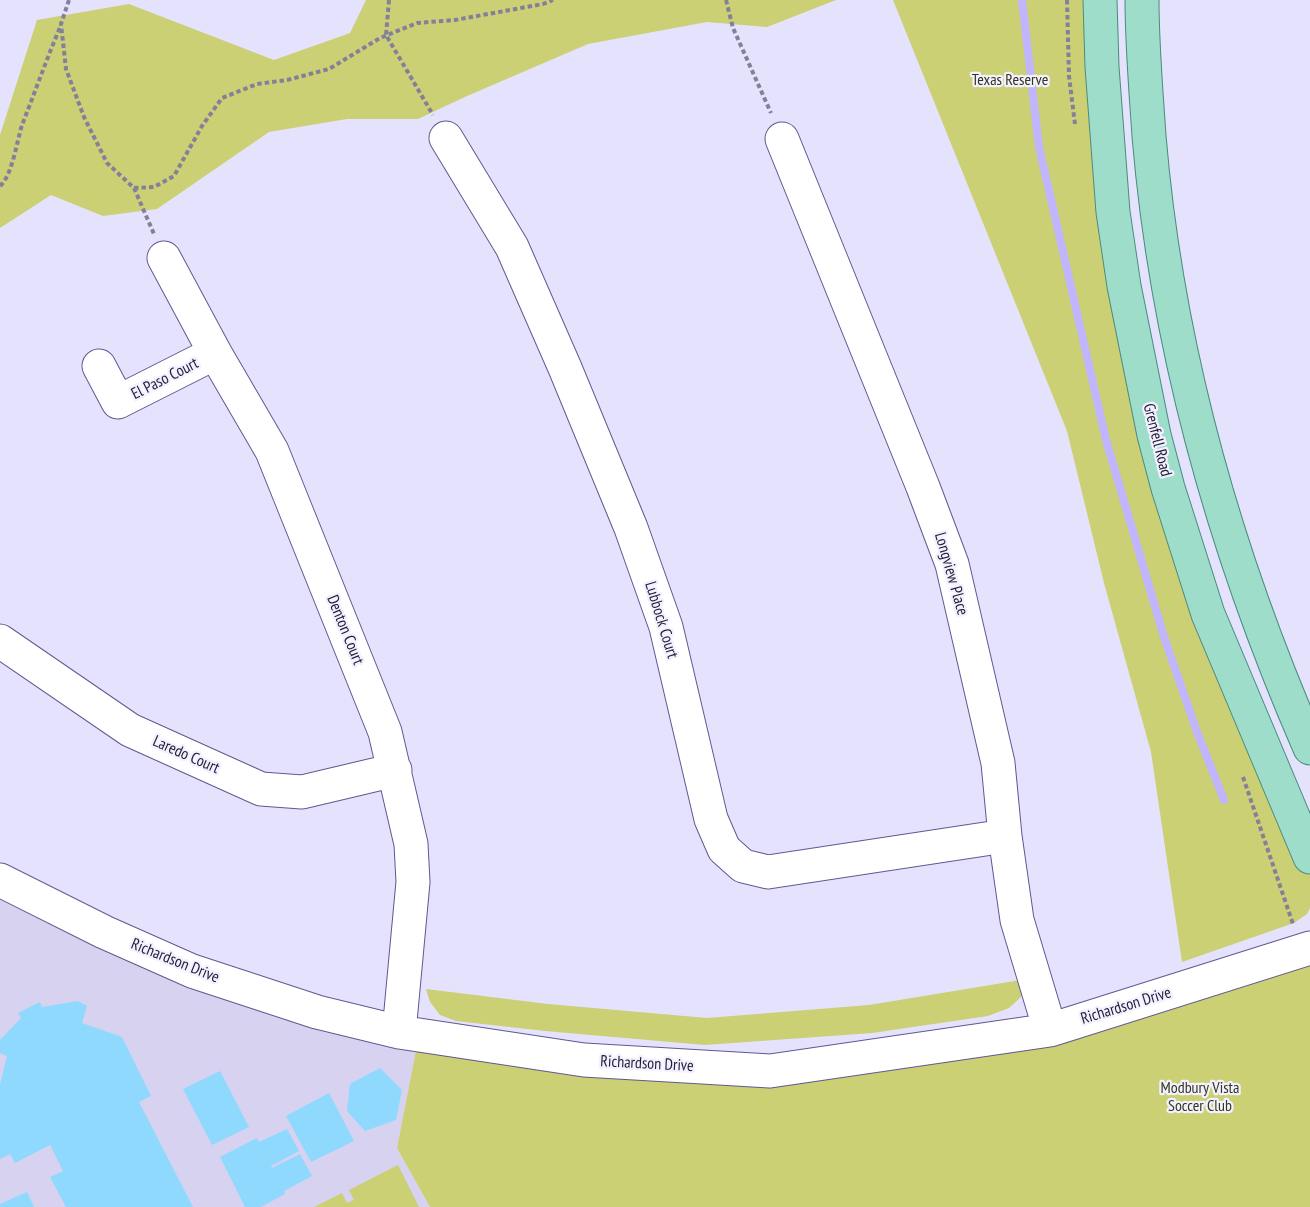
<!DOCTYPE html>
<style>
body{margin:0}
canvas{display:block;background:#e5e2fd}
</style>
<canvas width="1310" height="1207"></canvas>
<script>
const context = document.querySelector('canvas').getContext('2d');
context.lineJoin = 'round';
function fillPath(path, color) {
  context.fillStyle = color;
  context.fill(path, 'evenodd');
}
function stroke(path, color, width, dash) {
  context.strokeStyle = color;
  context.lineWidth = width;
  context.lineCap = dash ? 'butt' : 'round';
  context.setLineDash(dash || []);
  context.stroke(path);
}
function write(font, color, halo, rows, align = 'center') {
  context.font = font + ' "PT Sans Narrow",sans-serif';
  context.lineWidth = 4.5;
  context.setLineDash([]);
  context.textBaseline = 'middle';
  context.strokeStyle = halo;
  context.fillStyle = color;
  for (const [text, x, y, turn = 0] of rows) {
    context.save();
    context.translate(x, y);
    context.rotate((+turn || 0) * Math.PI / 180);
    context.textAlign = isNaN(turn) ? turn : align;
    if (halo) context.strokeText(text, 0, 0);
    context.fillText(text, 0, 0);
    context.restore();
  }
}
const built = new Path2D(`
 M0,880L104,932L419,1035L397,1148L430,1207H0Z`);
const green = new Path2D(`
 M366,0H836L767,27L707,22L588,44L467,96L418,119H347L269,132L157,209L103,216L51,195L0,228V135L37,20L129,4L274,60L350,33Z
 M893,0H1087L1112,286L1233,701L1310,875V908L1307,914L1294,923L1182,962L1151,752L1104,583L1067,431Z
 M1310,947V1207H430L397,1148L419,1035L771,1071L1050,1030Z
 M1027,979L1021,997L1009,1008L988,1016L872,1033L705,1045L545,1031L456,1021L440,1015L430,1002L426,989L548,1004L707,1018L869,1005Z
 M398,1165L419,1207H314L342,1193L347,1203L354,1200L349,1190Z`);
const stream = new Path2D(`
 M1022,0L1039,147L1106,440L1164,637L1197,732L1224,800`);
const building = new Path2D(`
 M78,1001L87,1006L82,1023L122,1037L151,1096L139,1102L193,1207H66L50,1177L63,1171L50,1145L15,1163L10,1154L0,1159V1084L7,1056L0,1053V1040L21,1018L18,1013L40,1002L42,1007Z
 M380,1068L402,1090L396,1120L365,1131L347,1111L350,1084Z
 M220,1071L249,1127L212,1145L183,1089Z
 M329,1093L354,1141L311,1162L286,1116Z
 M287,1129L299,1151L271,1166L272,1168L300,1154L312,1176L284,1191L285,1194L261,1207H245L220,1157L257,1138L259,1142Z
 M27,1192L34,1207H0V1204Z`);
const path = new Path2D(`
 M69,0L61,24L66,69L84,117L107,163L134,188L154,234
 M389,0L386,35L433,115
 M726,0L733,28L771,113
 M1067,0L1069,76L1075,124
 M0,186C12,176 17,141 22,125C35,92 47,58 61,25
 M134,188L154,187L174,176L202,126L222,98L257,84L287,80L329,69L380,38L417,23L455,20L543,4L553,0
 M1243,777L1293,924`);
const minor = new Path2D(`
 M446,138L512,247L565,368L631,528L666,627L711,819L724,849L743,866L768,872L1005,836
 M782,139L923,487L952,564L998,763L1005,836L1017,920L1050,1030
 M164,258L215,353L272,451L385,732L411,844L413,882L399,1032
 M99,366L118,402L215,353
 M0,641L130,730L261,789L302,792L395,770
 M0,880L104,932L192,971L317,1012L399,1032L584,1060L770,1071L1050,1030L1310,948`);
const major = new Path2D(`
 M1100,0L1102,67L1113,212L1124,286L1154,435L1168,488L1208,614L1310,857
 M1142,0C1142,45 1146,91 1149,136C1167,350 1224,551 1310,748`);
const parkNames = [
 ["Texas Reserve",1010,80],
 ["Modbury Vista",1200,1088],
 ["Soccer Club",1200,1106]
];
const streetNames = [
 ["El Paso Court",165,379,-27],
 ["Grenfell Road",1157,440,76],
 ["Longview Place",951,574,74],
 ["Lubbock Court",661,620,73],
 ["Denton Court",345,630,68],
 ["Laredo Court",186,755,24],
 ["Richardson Drive",175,961,22],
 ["Richardson Drive",1126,1006,-17],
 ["Richardson Drive",647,1064,3]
];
fillPath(built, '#d6d2ef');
fillPath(green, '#cbd074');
stroke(stream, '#c1b5fe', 8);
fillPath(building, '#8fd9ff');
stroke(minor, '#625891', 35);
stroke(major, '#498b7f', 35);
stroke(path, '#84809a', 4, [4.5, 3]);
stroke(minor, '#fff', 33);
stroke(major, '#9fddcb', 33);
write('16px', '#34351d', '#f3f1ff', parkNames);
write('16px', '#201c34', '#f3f1ff', streetNames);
</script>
